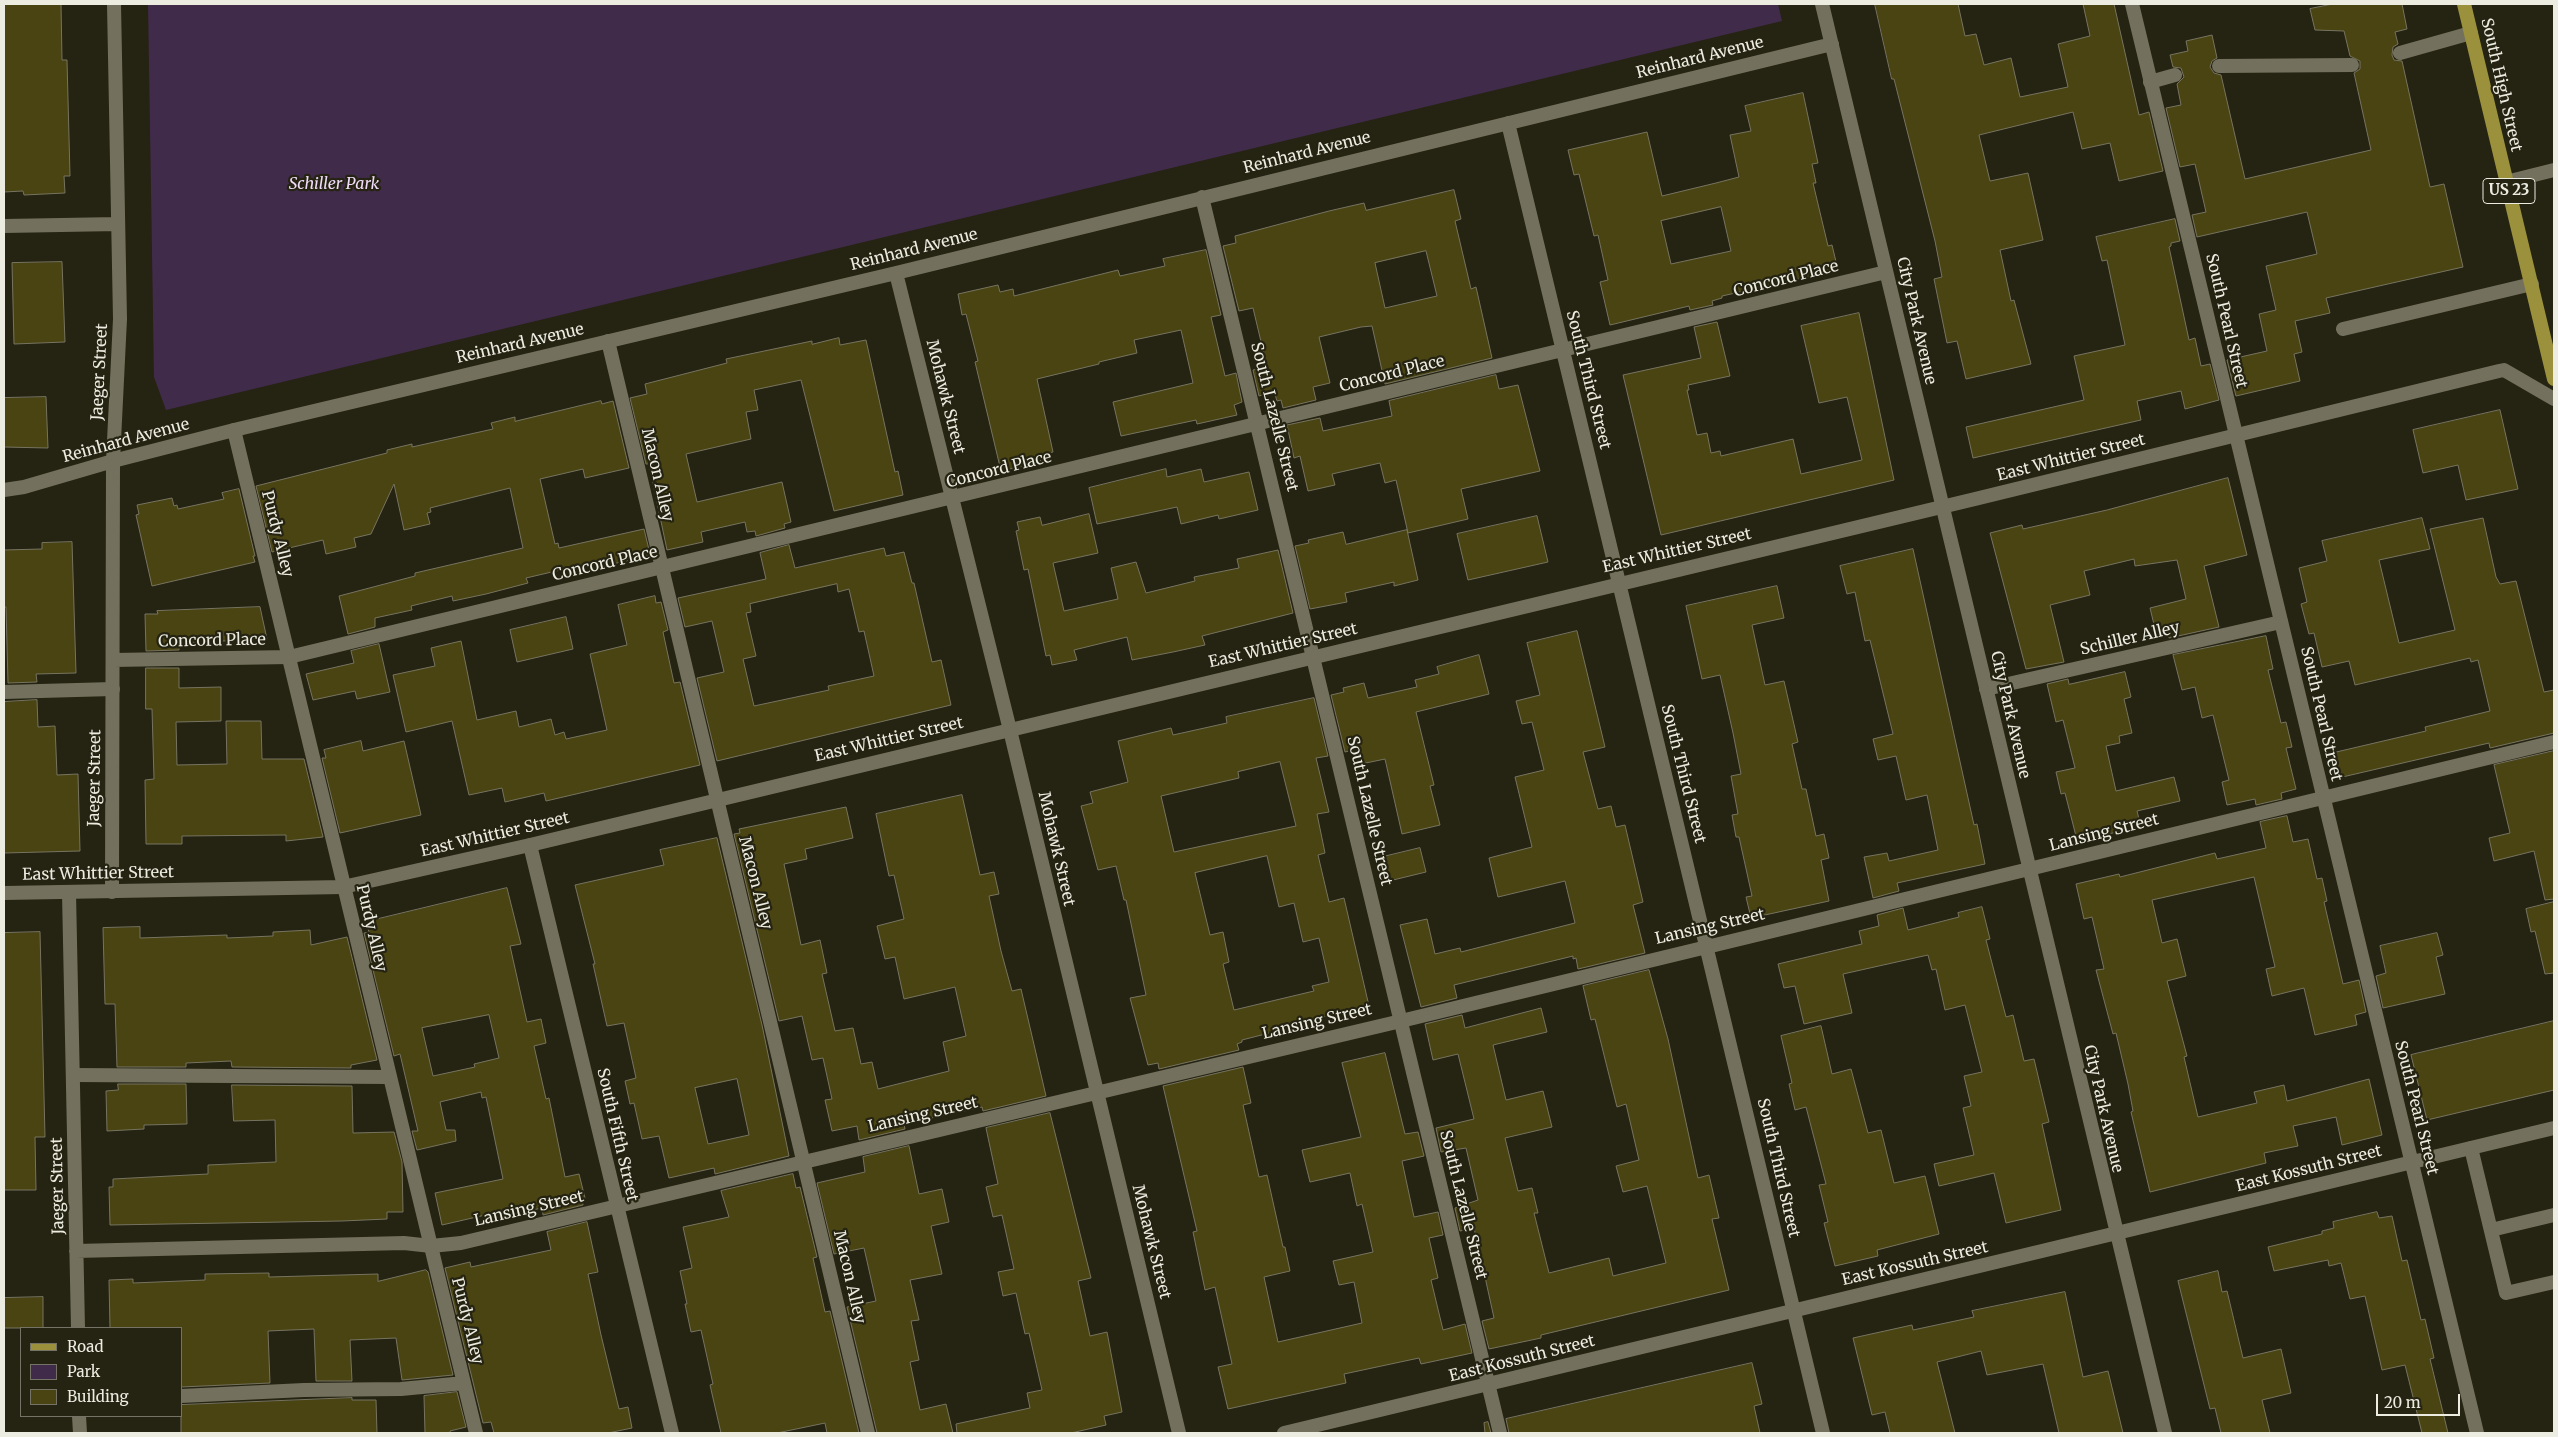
<!DOCTYPE html>
<style>
body{margin:0}
#map{position:relative;width:2558px;height:1437px;overflow:hidden;background:#252312;font-family:Merriweather,serif}
canvas{display:block}
.frame{position:absolute;inset:0;border:5px solid #edece1;pointer-events:none}
.legend{position:absolute;left:20px;top:1327px;width:162px;height:90px;box-sizing:border-box;background:#252312;border:1px solid #757365;margin:0;padding:6px 9px;list-style:none;font-size:15px;color:#edece1}
.legend li{display:flex;align-items:center;gap:10px;height:25px}
.legend b{width:25px;border:1px solid #757365}
.scale{position:absolute;left:2376px;top:1394px;width:84px;height:22px;box-sizing:border-box;border:2px solid #edece1;border-top:0;padding-left:6px;font-size:15px;line-height:18px;white-space:nowrap;color:#edece1;-webkit-text-stroke:4px #252312;paint-order:stroke}
</style>
<div id="map">
<canvas width="2558" height="1437"></canvas>
<div class="frame"></div>
<ul class="legend">
<li><b style="height:6px;background:#9b913d"></b>Road</li>
<li><b style="height:14px;background:#412b4b"></b>Park</li>
<li><b style="height:14px;background:#4a4412"></b>Building</li>
</ul>
<div class="scale">20 m</div>
</div>
<script>
const context = document.querySelector('canvas').getContext('2d');
context.lineJoin = 'round';
function fillPath(path, color) {
  context.fillStyle = color;
  context.fill(path, 'evenodd');
}
function stroke(path, color, width, dash) {
  context.strokeStyle = color;
  context.lineWidth = width;
  context.lineCap = dash ? 'butt' : 'round';
  context.setLineDash(dash || []);
  context.stroke(path);
}
function write(font, color, halo, rows, align = 'center') {
  context.font = font + ' Merriweather,serif';
  context.lineWidth = 4.5;
  context.setLineDash([]);
  context.textBaseline = 'middle';
  context.strokeStyle = halo;
  context.fillStyle = color;
  for (const [text, x, y, turn = 0] of rows) {
    context.save();
    context.translate(x, y);
    context.rotate((+turn || 0) * Math.PI / 180);
    context.textAlign = isNaN(turn) ? turn : align;
    if (halo) context.strokeText(text, 0, 0);
    context.fillText(text, 0, 0);
    context.restore();
  }
}
const green = new Path2D(`
 M148,4H1778L1782,21L166,410L154,377Z`);
const building = new Path2D(`
 M4,4H61L62,60H67L68,99L70,176H64L65,193L24,195L23,191L4,192Z
 M1875,4H1958L1965,36L1976,34L1984,65L2011,58L2020,97L2068,87L2058,44L2090,36L2083,4H2114L2139,115L2149,112L2163,171L2119,181L2110,143L2082,149L2073,112L1979,135L1990,181L2028,173L2043,240L2000,250L2011,301L2014,300L2031,364L1966,379L1957,341L1947,343L1934,279L1942,277L1935,241L1894,79H1892Z
 M2333,4H2402L2407,29L2395,32L2398,44L2393,47L2392,55L2394,60L2402,61L2430,187L2444,184L2463,267L2326,298L2330,313L2295,321L2302,352L2294,354L2300,381L2236,396L2227,360L2267,351L2259,314L2276,310L2266,266L2317,254L2307,212L2197,237L2192,215L2206,212L2195,164L2180,167L2166,108L2181,105L2177,84L2184,77L2181,68L2173,67L2170,55L2188,51L2186,41L2212,35L2217,58L2212,61L2210,67L2214,73L2221,75L2245,179L2371,150L2354,73L2360,69V61L2350,56L2344,31L2315,30L2310,9Z
 M1803,93L1818,163L1812,164L1816,183H1813L1828,246L1832,245L1838,270L1722,296V298L1712,301L1713,305L1690,310L1689,306L1610,325L1600,282L1608,280L1598,235L1594,236L1579,174L1574,175L1568,150L1647,132L1662,196L1716,183L1739,177L1730,135L1751,131L1745,106ZM1721,207L1731,251L1671,264L1661,221Z
 M1454,190L1461,219L1455,221L1471,289L1476,287L1492,358L1385,384L1372,326L1361,327L1319,337L1330,383L1313,387L1316,400L1283,408L1281,400L1277,401L1274,391L1259,396L1253,370L1267,367L1253,308L1239,311L1223,246L1236,243L1235,236L1329,211L1364,203L1366,210ZM1426,251L1437,296L1385,308L1375,263Z
 M2175,219L2180,241L2171,243V246L2169,247L2189,340L2195,338L2201,366L2210,364L2219,400L2185,409L2181,391L2137,401L2141,420L1973,458L1966,427L2084,400L2074,356L2125,345L2107,260L2102,261L2096,237Z
 M1206,250L1221,315L1211,317L1225,376L1236,373L1242,402L1234,405L1237,415L1197,424L1196,420L1121,436L1113,402L1193,383L1181,330L1134,340L1137,353L1099,362V364L1037,379L1053,452L1039,455L1041,462L1001,471L975,362L978,361L966,314L962,315L958,294L998,285L1000,292L1013,289L1014,296L1118,270L1120,276L1165,266L1163,259Z
 M62,262L65,342L14,344L12,263Z
 M1859,313L1894,480L1661,535L1623,375L1701,358L1694,327L1717,322L1730,376L1688,385L1689,390H1687L1697,435L1707,433L1711,453L1720,451L1721,456L1793,439L1801,474L1862,460L1847,397L1819,403L1801,326Z
 M839,338L840,345L866,340L895,472L898,471L903,495L834,511L801,380L754,390L758,410L746,412L751,439L686,454L697,502L782,482L791,522L784,524L785,528L756,536L755,531L747,532L745,522L701,532L703,542L667,550L649,464H646L630,398L647,394L645,384L727,363L726,359L812,341V344Z
 M1496,375L1499,389L1518,385L1540,471L1461,489L1468,519L1408,533L1396,480L1385,483L1380,463L1332,474L1335,485L1308,491L1300,456L1294,458L1287,425L1320,418L1323,431L1392,416L1389,401Z
 M46,397L48,448L4,447V398Z
 M601,401L602,404L613,401L629,468L585,478L583,469L540,479L555,544L558,543L559,548L644,529L650,554L648,556L604,566L603,560L526,578L528,583L486,594L453,601L452,596L411,606L412,610L375,618V627L348,634L339,596L415,576V573L523,548L510,488L430,508L431,512L427,513L430,524L404,530L394,484L371,534L354,538L356,547L326,554L323,540L272,552L256,486L387,453V450L412,444V447L493,429L491,423L515,417V421Z
 M2500,410L2518,489L2466,500L2458,465L2423,473L2413,430Z
 M1166,469L1167,477L1201,469L1204,482L1249,472L1258,510L1219,519L1218,515L1181,524L1177,507L1097,524L1089,488Z
 M2228,478L2247,555L2204,566L2219,627L2169,638L2168,634L2157,637L2150,608L2186,599L2177,560L2135,566L2134,559L2084,571L2090,595L2050,605L2064,662L2026,669L1990,533L2022,525L2023,529L2107,510Z
 M239,489L255,556H253L255,562L152,586L136,515L139,514L137,505L172,498L174,506L177,505L178,509L224,499L222,493Z
 M1089,514L1098,553L1053,563L1064,611L1118,599L1111,568L1136,562L1146,593L1195,581L1194,577L1239,568L1237,559L1278,550L1293,613L1202,636L1205,645L1173,652L1132,660L1127,637L1074,650L1077,660L1052,665L1050,655L1046,656L1028,569L1024,570L1016,531L1019,530L1017,522L1040,517L1042,525Z
 M1537,516L1548,562L1468,580L1457,534Z
 M2422,518L2430,549L2379,560L2399,643L2455,630L2430,529L2483,518L2496,577L2500,584L2516,581L2544,692L2554,690V733L2490,748L2489,743L2338,778L2332,753L2426,731L2425,727L2490,711L2478,660L2471,662L2470,658L2355,685L2349,661L2322,667L2314,633L2309,634L2301,604L2307,602L2299,568L2327,561L2322,541Z
 M1407,530L1418,580L1394,586V582L1345,593L1347,602L1310,609L1295,546L1309,543L1308,540L1343,532L1346,544Z
 M72,542L76,673L36,674L37,682L8,683L6,607H4V550L42,549V543Z
 M789,545L795,568L884,548L886,556L904,552L912,583H914L932,662L941,660L951,705L717,761L697,678L724,672L712,621L685,627L678,598L766,579L760,553ZM837,584L838,592L849,589L859,632L864,631L874,676L828,686L829,690L754,706L743,659L756,656L746,613L751,612L750,604Z
 M1913,549L1974,825L1977,824L1985,864L1897,883L1899,891L1873,898L1864,857L1887,853L1889,861L1938,850L1927,795L1906,800L1896,756L1878,760L1873,739L1893,734L1870,640L1865,641L1855,592L1847,594L1840,566Z
 M1777,586L1784,618L1752,625L1765,685L1784,681L1798,742L1792,744L1802,789H1806L1816,836L1824,834L1829,858L1821,860L1829,901L1751,918L1746,897L1752,896L1739,837H1736L1732,815L1738,814L1731,776L1741,774L1733,733L1720,675L1702,679L1686,606Z
 M655,596L656,603L661,602L668,630L663,632L674,683L680,682L700,765L546,801L544,793L505,802L502,788L469,795L452,721L406,732L393,675L435,666L431,648L461,641L477,720L516,711L519,727L551,719L555,735L564,732L566,739L607,730L590,654L627,645L618,605Z
 M260,607L267,639L179,643V650L146,651L145,614H158L157,611Z
 M566,617L573,649L517,662L510,630Z
 M1577,631L1605,747L1583,752L1598,809L1611,806L1616,827L1625,825L1643,902L1633,905L1645,953L1578,969L1576,958L1573,959V956L1454,985L1457,998L1421,1007L1400,925L1427,919L1435,954L1460,948L1461,952L1575,923L1565,881L1498,897L1489,858L1532,847L1515,777L1544,770L1532,722L1522,724L1516,701L1540,695L1527,643Z
 M2266,636L2273,669L2268,670L2281,723L2286,722L2292,747L2286,748L2296,789L2281,793L2282,799L2256,805L2255,799L2227,805L2222,782L2229,780L2213,715L2202,718L2195,687L2182,690L2173,655Z
 M379,644L390,692L357,699L355,691L313,700L306,674L354,663L351,651Z
 M1479,655L1489,694L1416,712L1434,785L1430,786L1440,825L1402,834L1385,759L1361,764L1357,749L1345,752L1331,695L1344,692L1343,688L1364,683L1368,698L1417,687L1415,680L1439,674L1437,667Z
 M146,668H179V688L221,687V721L176,722L177,765L227,764L226,721H261L262,759H304L323,837L286,841V835L182,836V844H146L145,780L154,779L152,709H146Z
 M2125,672L2131,697L2124,699L2132,733L2119,736L2120,743L2106,746L2116,791L2174,777L2180,801L2137,811L2139,819L2125,822L2127,829L2109,834L2110,837L2078,844L2065,793L2061,794L2056,772L2075,768L2063,720L2056,722L2047,684L2068,679L2069,684Z
 M1314,698L1328,756L1316,758L1329,812L1317,814L1325,853L1318,855L1329,902L1344,898L1369,1006L1285,1026V1029L1242,1040V1042L1237,1044L1239,1050L1159,1069L1158,1063L1148,1065L1130,998L1146,995L1126,900H1124L1116,866L1098,870L1081,806L1093,803L1090,792L1128,782L1118,741L1171,728L1173,735L1227,723L1226,717ZM1280,762L1296,826L1174,852L1161,796L1239,778L1238,772ZM1267,856L1279,907L1294,903L1303,942L1319,938L1329,982L1312,986L1314,991L1234,1010L1223,964L1229,962L1223,932L1210,935L1195,873Z
 M37,700L38,727L55,726L57,775L78,774L80,851L4,853V702Z
 M361,741L363,751L404,741L421,815L340,833L322,758H326L324,750Z
 M2554,751V899L2545,900L2534,851L2494,861L2489,838L2510,833L2494,765Z
 M962,795L980,875L994,872L999,894L989,896L1001,951L1012,991L1021,989L1046,1096L983,1111L982,1107L904,1124L905,1129L859,1140L857,1126L832,1131L825,1100L832,1099L823,1058L812,1060L802,1016L779,1021L734,834L740,833L739,829L846,807L853,838L805,849L807,859L784,864L801,945L820,940L827,973L822,974L835,1031L853,1028L861,1064L872,1062L878,1089L949,1071L943,1042L966,1036L955,987L904,999L895,957L885,959L877,926L904,919L894,875L889,876L876,814Z
 M2287,816L2293,842L2308,839L2317,879L2322,878L2327,901L2324,902L2343,984L2359,980L2366,1012L2355,1015L2357,1025L2315,1035L2304,988L2272,996L2266,969L2275,967L2254,877L2152,900L2162,943L2177,939L2186,976L2167,981L2187,1056L2184,1057L2198,1117L2257,1103L2254,1092L2284,1085L2287,1101L2369,1079L2382,1135L2342,1145L2336,1117L2293,1126L2298,1146L2264,1153L2266,1163L2150,1192L2131,1112L2133,1111L2128,1084L2116,1033L2113,1034L2096,970L2104,969L2092,917L2084,919L2076,884L2119,874L2120,877L2215,853L2217,859L2266,848L2260,822Z
 M717,838L762,1025L789,1156L715,1174L714,1168L669,1178L659,1136L642,1139L634,1103L630,1104L625,1081L636,1078L624,1023L607,1026L593,964H595L575,885L664,865L660,850ZM737,1079L749,1135L708,1144L695,1088Z
 M1420,848L1426,872L1389,881L1383,857Z
 M507,888L521,944L510,946L527,1022L541,1019L546,1043L534,1046L546,1099L549,1098L565,1177L579,1174L585,1198L582,1199L583,1205L543,1215L542,1208L495,1218L494,1213L442,1225L435,1193L503,1179L486,1097L482,1098L481,1092L440,1102L446,1130H455L456,1141L417,1150L412,1131H418L400,1054L394,1056L364,933L369,932L366,922ZM489,1015L499,1058L474,1064L475,1067L433,1076L422,1028Z
 M2554,902V973L2545,974L2535,931L2531,932L2526,909Z
 M1982,907L1990,939L1986,940L2006,1017L2013,1015L2024,1061L2034,1059L2049,1122L2042,1124L2061,1210L2006,1223L1994,1173L1939,1186L1934,1164L1974,1155L1963,1108L1971,1106L1964,1076L1982,1072L1965,1005L1945,1010L1936,969L1932,970L1928,955L1843,974L1852,1013L1804,1024L1795,986L1784,988L1778,964L1862,944L1859,931L1879,926L1877,915L1903,908L1908,930L1959,917L1958,913Z
 M140,927V938L227,935V938L273,936V932L310,930L311,945L347,937L377,1060L351,1065V1068L232,1067L231,1061L186,1063V1067H117L115,1004H105L103,928Z
 M40,932L45,1137H35L36,1190H4V933Z
 M2437,933L2443,955L2436,957L2445,994L2383,1008L2376,976L2386,973L2380,946Z
 M1649,970L1668,1039L1698,1178L1709,1175L1719,1218L1712,1219L1729,1290L1541,1335V1338L1489,1349L1482,1321L1494,1318L1485,1277L1474,1228L1460,1231L1455,1208L1478,1200L1466,1148L1441,1152L1436,1128L1474,1119L1458,1054L1433,1060L1425,1024L1462,1015L1465,1028L1541,1008L1547,1032L1493,1045L1506,1100L1543,1091L1552,1127L1505,1138L1518,1191L1532,1188L1538,1213H1534L1549,1273L1609,1258L1613,1276L1666,1263L1647,1186L1623,1192L1616,1166L1639,1160L1626,1104L1617,1107L1595,1019L1591,1020L1583,986Z
 M2554,1021V1090L2427,1120L2411,1055Z
 M1821,1026L1832,1074L1851,1069L1868,1133L1881,1130L1894,1183L1925,1176L1939,1234L1877,1250L1878,1256L1835,1266L1824,1223L1828,1222L1819,1185L1826,1184L1806,1107L1795,1110L1789,1084L1792,1083L1781,1036Z
 M1385,1053L1405,1134L1418,1132L1424,1156L1402,1161L1414,1217L1438,1212L1443,1235L1429,1238L1438,1278L1431,1280L1443,1330L1465,1324L1472,1353L1421,1364L1419,1358L1344,1374L1346,1383L1228,1409L1218,1367L1232,1364L1215,1287L1205,1290L1193,1232L1197,1231L1163,1086L1243,1067L1251,1103L1243,1105L1259,1177L1267,1175L1283,1247H1285L1290,1271L1264,1277L1278,1342L1362,1323L1354,1282L1339,1285L1333,1261L1373,1252L1362,1204L1357,1206L1350,1173L1310,1182L1302,1150L1361,1137L1342,1063Z
 M118,1084H186L187,1124L144,1125V1129L107,1131L106,1091L118,1090Z
 M232,1085L352,1086L353,1133L394,1132L402,1162L403,1212H387V1219L342,1221L110,1225L109,1187H113V1179L208,1174V1165L276,1162L275,1120L234,1121Z
 M1050,1113L1091,1278L1078,1281L1090,1336L1107,1332L1122,1412L1104,1416L1106,1425L1071,1433H957L956,1424L1030,1408L1027,1393L1042,1390L1029,1333L1025,1334L1016,1293L1003,1296L998,1272L1014,1269L1002,1215L993,1217L986,1187L998,1184L986,1128Z
 M909,1146L919,1194L942,1189L949,1222L931,1226L942,1274L910,1280L919,1320L911,1321L919,1360L910,1362L920,1410L946,1404L953,1433H877L847,1307L876,1301L864,1248L834,1254L817,1183L865,1172L863,1157Z
 M793,1174L796,1188L800,1187L817,1257L813,1258L825,1312L830,1311L859,1433H827L825,1423L777,1433H721L710,1385L713,1384L701,1330L691,1332L685,1304H687L680,1271L692,1268L683,1227L729,1217L721,1191Z
 M2377,1212L2379,1218L2392,1216L2402,1261L2407,1260L2421,1320L2425,1319L2434,1358L2430,1359L2448,1433H2422L2405,1365L2382,1370L2365,1296L2350,1299L2341,1263L2329,1266L2328,1260L2274,1271L2268,1247L2322,1234V1231L2334,1228L2333,1222Z
 M587,1222L598,1272L588,1274L601,1335L619,1409L628,1407L632,1428L608,1433H494L491,1422L483,1423L445,1268L470,1262L471,1267L551,1250L547,1232Z
 M426,1270L428,1272L453,1375L402,1380L396,1338L350,1340L352,1381H316L314,1329L268,1331L270,1383L181,1387V1328H110L109,1280L133,1279V1283L205,1280V1274L269,1273V1277L378,1274V1281Z
 M2218,1271L2222,1292L2227,1291L2243,1358L2281,1349L2291,1393L2262,1400L2270,1433H2221L2215,1408L2210,1409L2178,1281Z
 M2065,1292L2083,1377L2108,1371L2123,1433H2059L2043,1364L1987,1375L1981,1351L1937,1362L1955,1433H1890L1885,1412L1872,1415L1853,1338L1912,1325L1913,1330L1974,1317L1972,1311Z
 M43,1297V1328H4V1298Z
 M1752,1363L1762,1404L1754,1406L1760,1433H1509L1506,1419Z
 M457,1392L466,1427L450,1431V1433H425L424,1396Z
 M352,1398V1400H376L377,1433H181V1405Z
 M1488,1422L1491,1433H1485L1484,1423Z`);
const service = new Path2D(`
 M2400,53L2471,33
 M2219,66L2352,65
 M2150,82L2175,75
 M2506,182L2554,170
 M2343,329L2532,284
 M608,341L868,1433
 M234,430L476,1433
 M1986,689L2281,622
 M4,692L113,689
 M73,1075L389,1077
 M2471,1148L2506,1293L2554,1282
 M2491,1230L2554,1215
 M181,1396L304,1390L401,1389L464,1383`);
const minor = new Path2D(`
 M1822,4L2165,1433
 M2132,4L2477,1433
 M1508,123L1619,583
 M1202,197L1500,1433
 M4,226L118,224
 M896,273L1010,730L1179,1433
 M4,490L24,487L113,461L234,430L896,273L1832,44
 M113,660L289,657L1886,272
 M530,845L672,1433
 M112,892L113,461L120,319L114,4
 M69,893L78,1328
 M76,1251L404,1243L431,1246L461,1243L1401,1021L2554,742
 M79,1416L80,1433
 M1284,1433L2554,1128`);
const tertiary = new Path2D(`
 M1619,583L1823,1433
 M4,893L343,887L530,845L1975,499L2499,371L2504,370L2554,399`);
const primary = new Path2D(`
 M2464,4L2554,379`);
const shields = [
 [2509,191,52]
];
const shieldNames = [
 ["US 23",2509,191]
];
const streetNames = [
 ["Reinhard Avenue",1700,58,-14],
 ["South High Street",2501,85,77],
 ["Reinhard Avenue",1307,153,-14],
 ["Reinhard Avenue",914,250,-14],
 ["Concord Place",1786,279,-14],
 ["City Park Avenue",1916,321,77],
 ["South Pearl Street",2226,321,77],
 ["Reinhard Avenue",520,344,-13],
 ["Jaeger Street",100,372,-87],
 ["Concord Place",1392,374,-14],
 ["South Third Street",1588,380,76],
 ["Mohawk Street",945,397,76],
 ["South Lazelle Street",1274,417,76],
 ["Reinhard Avenue",126,441,-15],
 ["East Whittier Street",2071,458,-14],
 ["Concord Place",999,470,-14],
 ["Macon Alley",657,475,77],
 ["Purdy Alley",277,534,76],
 ["East Whittier Street",1677,551,-13],
 ["Concord Place",605,564,-13],
 ["Schiller Alley",2130,639,-13],
 ["Concord Place",212,641,-1],
 ["East Whittier Street",1283,646,-13],
 ["South Pearl Street",2321,714,77],
 ["City Park Avenue",2010,715,77],
 ["East Whittier Street",889,740,-13],
 ["South Third Street",1683,774,76],
 ["Jaeger Street",95,778,-89],
 ["South Lazelle Street",1369,811,77],
 ["Lansing Street",2104,833,-14],
 ["East Whittier Street",495,835,-13],
 ["Mohawk Street",1056,849,77],
 ["East Whittier Street",98,874,-1],
 ["Macon Alley",755,883,76],
 ["Lansing Street",1710,927,-13],
 ["Purdy Alley",371,928,77],
 ["Lansing Street",1317,1022,-13],
 ["South Pearl Street",2416,1108,76],
 ["City Park Avenue",2103,1109,77],
 ["Lansing Street",923,1115,-13],
 ["South Fifth Street",617,1135,77],
 ["South Third Street",1778,1168,77],
 ["East Kossuth Street",2309,1169,-14],
 ["Jaeger Street",58,1186,-91],
 ["South Lazelle Street",1463,1205,76],
 ["Lansing Street",529,1209,-13],
 ["Mohawk Street",1151,1242,76],
 ["East Kossuth Street",1915,1264,-13],
 ["Macon Alley",849,1277,77],
 ["Purdy Alley",467,1321,76],
 ["East Kossuth Street",1522,1359,-14]
];
const parkNames = [
 ["Schiller Park",334,184]
];
fillPath(green, '#412b4b');
fillPath(building, '#4a4412');
stroke(building, '#767460', 1);
stroke(service, '#73715d', 14);
stroke(minor, '#73715d', 14);
stroke(tertiary, '#73715d', 14);
stroke(primary, '#9b913d', 14);
for (const [x, y, w] of shields) {
  const box = new Path2D();
  box.roundRect(x - w / 2, y - 12.5, w, 25, 4);
  context.fillStyle = '#252312';
  context.fill(box);
  stroke(box, '#edece1', 1);
}
write('bold 15px', '#edece1', null, shieldNames);
write('16px', '#edece1', '#252312', streetNames);
write('italic 16px', '#f0dcfa', '#252312', parkNames);
</script>
